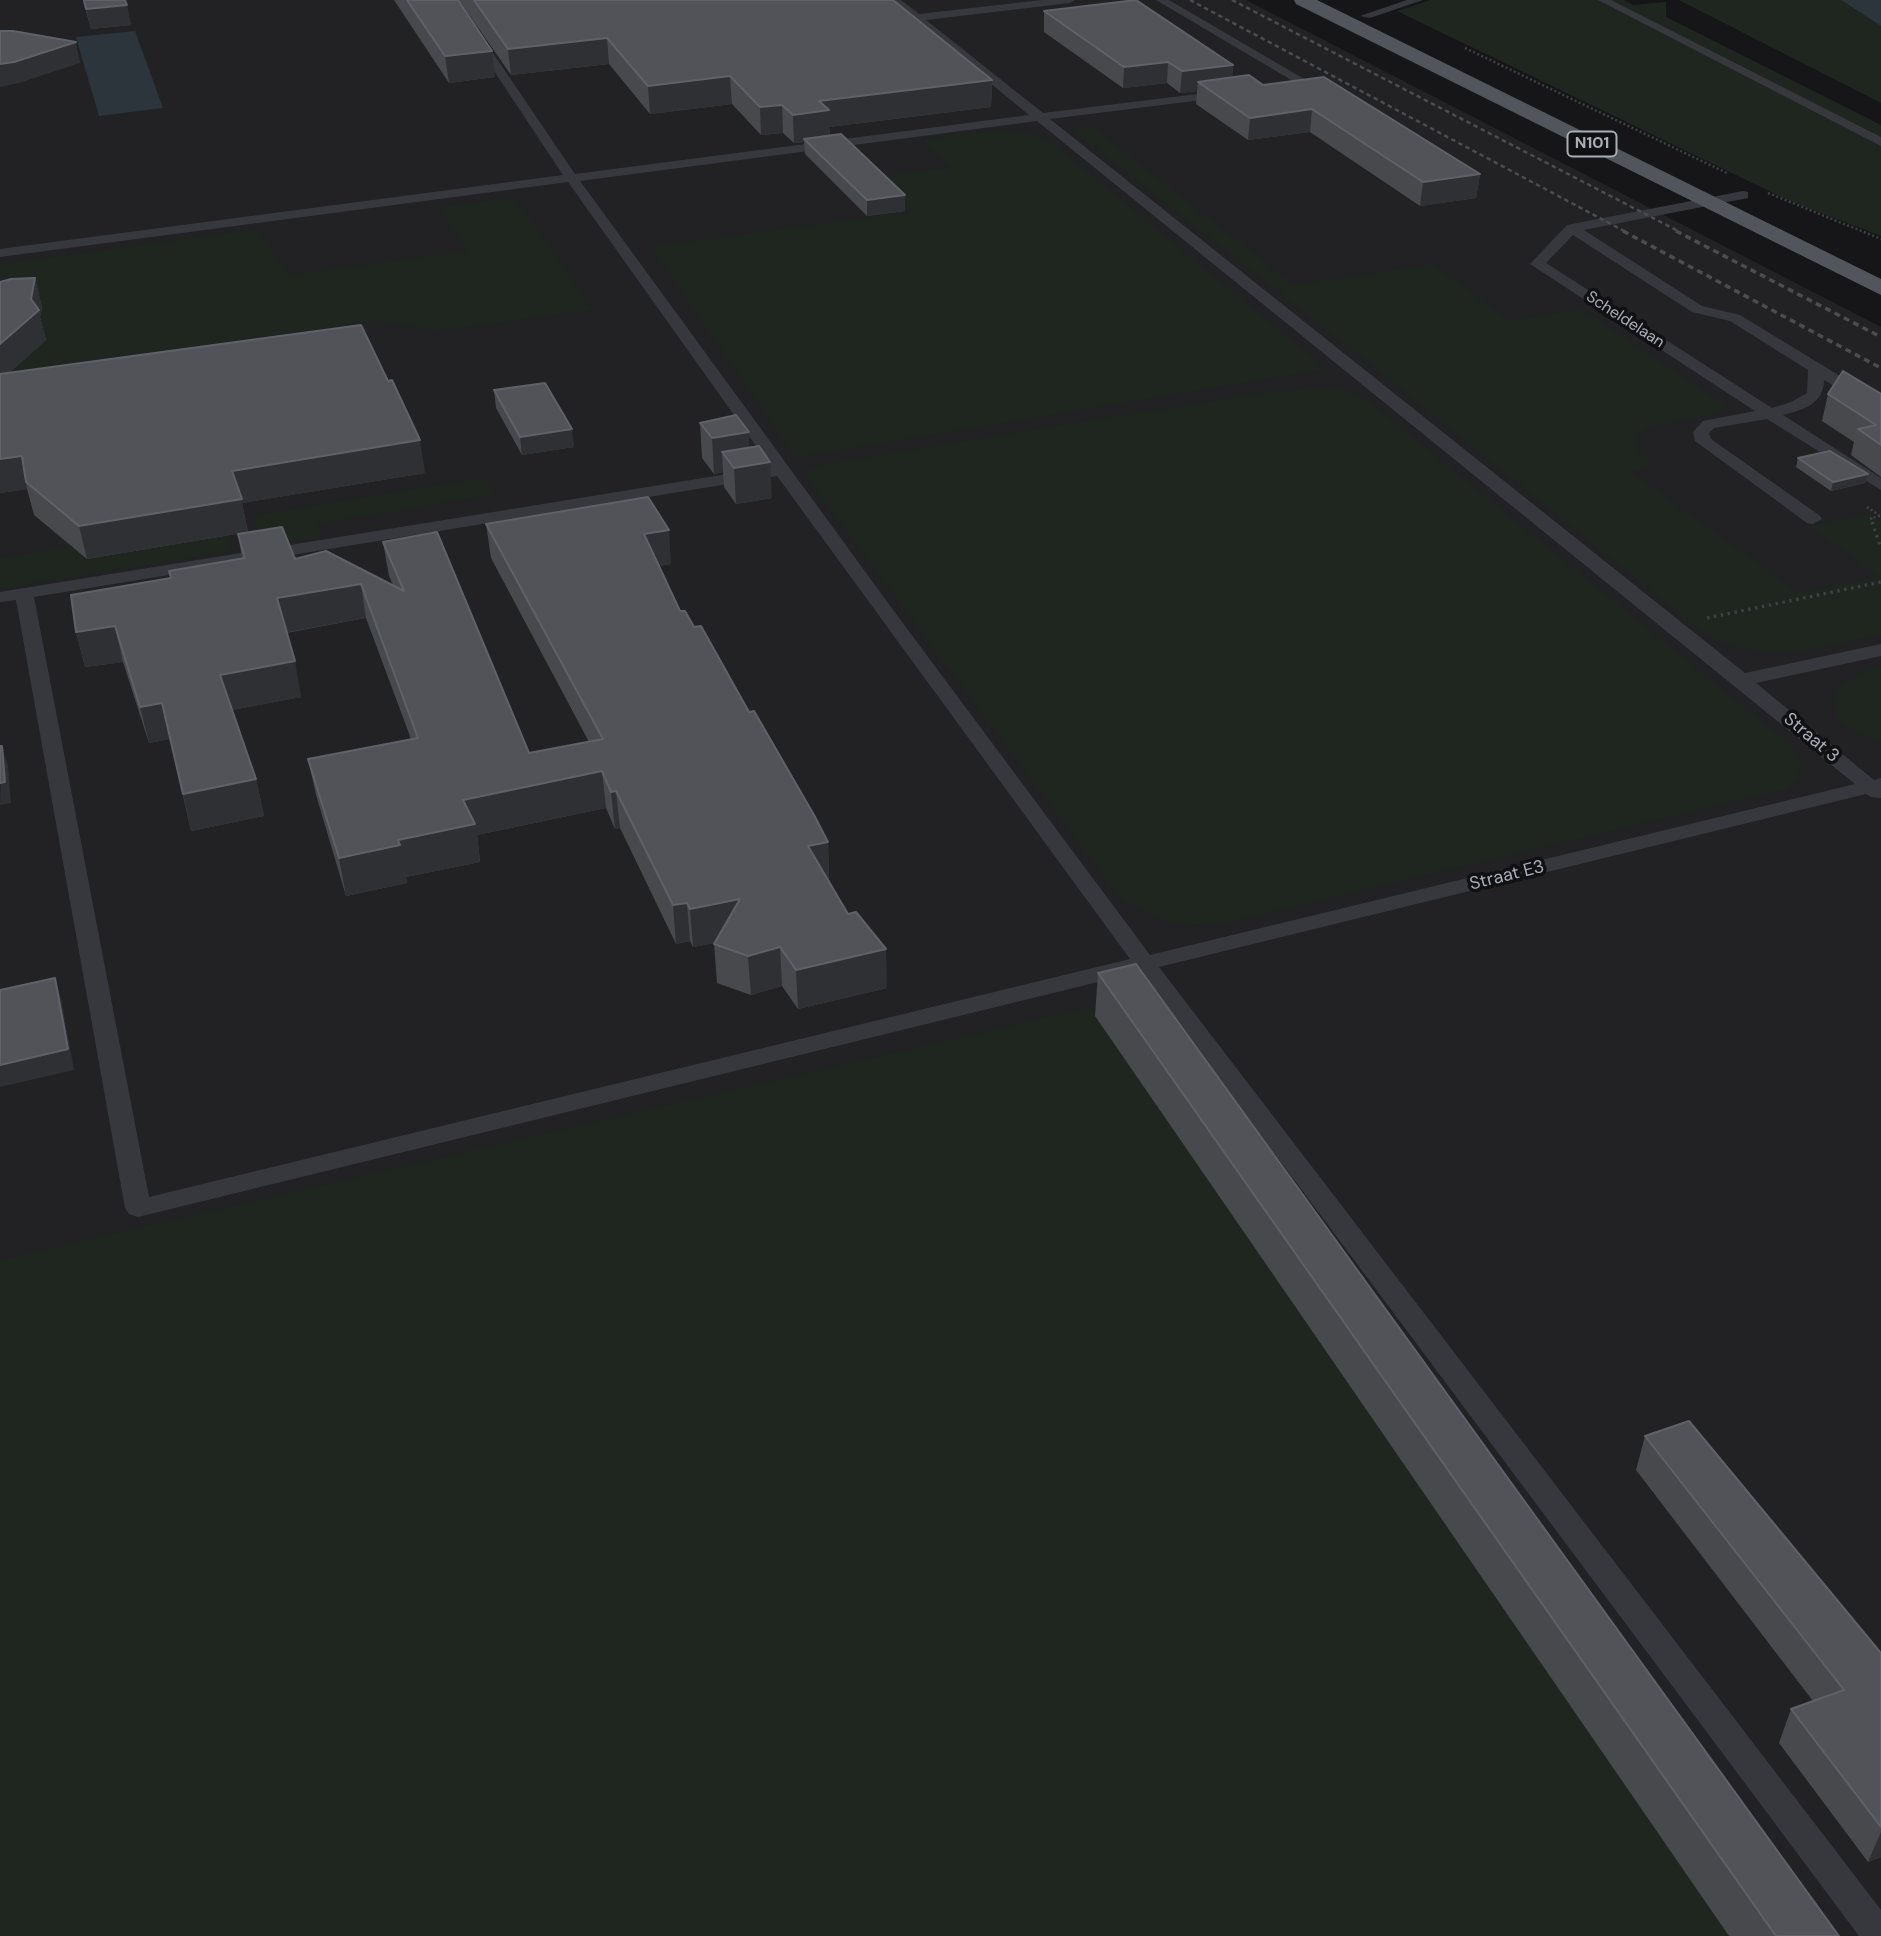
<!DOCTYPE html>
<style>
body{margin:0}
canvas{display:block;background:#161618}
</style>
<canvas width="1881" height="1936"></canvas>
<script>
const context = document.querySelector('canvas').getContext('2d');
context.lineJoin = 'round';
function fillPath(path, color) {
  context.fillStyle = color;
  context.fill(path, 'evenodd');
}
function stroke(path, color, width, dash) {
  context.strokeStyle = color;
  context.lineWidth = width;
  context.lineCap = dash ? 'butt' : 'round';
  context.setLineDash(dash || []);
  context.stroke(path);
}
function write(font, color, halo, rows, align = 'center') {
  context.font = font + ' "DM Sans",sans-serif';
  context.lineWidth = 7;
  context.setLineDash([]);
  context.textBaseline = 'middle';
  context.strokeStyle = halo;
  context.fillStyle = color;
  for (const [text, x, y, turn = 0] of rows) {
    context.save();
    context.translate(x, y);
    context.rotate((+turn || 0) * Math.PI / 180);
    context.textAlign = isNaN(turn) ? turn : align;
    if (halo) context.strokeText(text, 0, 0);
    context.fillText(text, 0, 0);
    context.restore();
  }
}
const built = new Path2D(`
 M0,0H1246L1881,327V1936H0Z`);
const green = new Path2D(`
 M1431,0H1624L1633,5L1666,2V17L1881,125V236L1792,202L1397,11Z
 M1679,0H1841L1881,26V103Z
 M1091,126L1294,285L1431,264L1511,321L1581,309L1720,401L1725,407L1723,411L1715,414L1645,428L1636,441L1638,450L1655,465L1631,472L1799,593L1880,577L1809,526L1871,513L1881,520V634C1817,648 1767,667 1705,634L1353,350L1071,129Z
 M992,131L1026,133L1046,138L1326,369L796,458L651,247L910,211L887,183V178L891,175L952,167L922,139Z
 M515,197L592,310L436,331L375,321L0,374V264L259,229L287,275L467,251L440,207Z
 M1336,388L1363,397L1793,747L1802,765L1797,779L1786,789L1227,923C1172,926 1164,926 1118,895L806,478L808,470L823,464L1272,391Z
 M485,477L494,495L318,524L322,537L263,547L252,516Z
 M225,522L230,552L0,589V558Z
 M1881,666V742C1854,732 1837,729 1832,698C1844,680 1860,671 1881,666Z
 M1112,1002L1766,1936H0V1260Z`);
const water = new Path2D(`
 M1841,0H1881V26Z
 M135,31L163,108L99,116L76,37Z`);
const pathFar1 = new Path2D(`
 M1465,48L1729,174
 M1768,193L1881,239
 M1867,507L1880,516
 M1873,524L1871,518L1880,516`);
const path = new Path2D(`
 M1872,522L1881,548
 M1707,618L1881,582`);
const lane = new Path2D(`
 M447,0H457L575,174L1029,115L889,0H901L919,14L1042,0H1075L1070,3L926,20L1043,113L1230,90V96L1226,97L1050,119L1745,673L1881,644V656L1756,683L1874,780L1881,778V798L1871,797L1866,794L1159,967L1881,1910V1936H1859L1139,972L138,1217L129,1214L125,1208L16,600L0,602V592L771,467L568,182L0,257V249L563,175ZM1037,121L1855,784L1150,955L899,618L580,181ZM777,476L1130,959L149,1197L34,597Z
 M1156,0H1169L1311,83L1305,87L1277,89V83L1293,81Z
 M1407,0H1423L1370,18L1360,16Z
 M1598,0H1611L1881,137V146Z
 M1743,191L1748,192V198L1584,230L1702,306L1740,315L1881,401V413L1824,380C1824,404 1803,410 1783,415L1881,478V490L1767,419L1714,428L1709,433L1711,439L1819,515L1822,519L1813,524L1807,523L1695,441L1693,432L1703,421L1755,411L1530,264L1567,225ZM1573,235L1692,312L1730,321L1808,370L1807,393L1791,402L1772,408L1546,263Z`);
const primary = new Path2D(`
 M1294,0H1317L1881,279V295L1296,4Z`);
const railFar1 = new Path2D(`
 M1190,0L1626,232
 M1232,0L1680,232`);
const rail = new Path2D(`
 M1623,231L1881,368
 M1676,231L1881,337`);
const wall = new Path2D(`
 M83,0H125L131,25L91,29Z
 M394,0H458L495,77L449,83Z
 M459,0H893L992,80L991,107L829,127L830,136L905,195V211L867,216L805,154L804,142L794,143L783,133L761,135L732,104L650,114L609,64L511,75Z
 M1044,11L1233,65L1232,78L1263,85L1480,174L1476,198L1420,206L1310,132L1248,140L1196,104L1197,91L1180,93L1167,83L1123,88L1044,32Z
 M35,278L42,308L40,317L46,340L10,372L425,473L242,503L248,532L87,559L34,515L27,489L0,493V282Z
 M494,390L574,447L522,455L496,408Z
 M1828,394H1881V477L1851,455L1854,442L1822,421Z
 M700,423L749,447L772,498L736,504L724,487L723,472L714,474L702,458Z
 M1798,458L1868,474L1865,483L1831,491L1796,467Z
 M486,524L671,564L659,566L680,611L694,627L749,712L828,842L829,879H828L887,988L798,1009L782,986L751,995L717,983L714,943L693,947L690,941L676,944L620,828L615,829L606,808L477,835L480,862L406,877L407,883L346,896L316,795L308,759L411,739L366,618L286,633L301,697L232,710L256,779L264,816L191,831L170,739L149,743L123,662L85,667L76,632L171,578L242,558L238,534L295,559L393,585L389,576L383,542L529,753L589,742L491,558Z
 M1098,973L1839,1936H1729L1095,1016Z
 M1645,1436L1881,1653V1857L1868,1862L1779,1743L1791,1709L1813,1701L1636,1470Z`);
const shadedWall = new Path2D(`
 M127,5L131,25L91,29L86,9Z
 M607,38L609,64L511,75L508,49Z
 M76,42L80,63L19,83L0,87V64Z
 M492,51L495,77L449,83L445,56Z
 M1168,62L1167,83L1123,88L1124,67Z
 M1233,65L1231,86L1198,82L1197,91L1180,93L1182,71Z
 M730,76L732,104L650,114L648,86Z
 M992,80L991,107L829,127L830,138L804,139V142L794,143L793,115L819,101Z
 M782,105L783,133L761,135L760,107Z
 M1312,109L1310,132L1248,140L1250,118Z
 M1480,174L1476,198L1420,206L1423,182Z
 M905,195V211L867,216V200Z
 M35,278L42,308L40,317L46,340L0,381V344L31,299Z
 M572,429L574,447L522,455L520,437Z
 M749,432L750,465L770,462L772,498L736,504L734,468L722,452L723,472L714,474L712,438Z
 M420,440L425,473L242,503L248,532L87,559L79,526L232,471Z
 M22,456L27,489L0,493V459Z
 M1868,474L1865,483L1831,491L1833,482Z
 M669,530L671,564L647,568L644,534Z
 M361,584L366,618L283,633L277,598Z
 M115,626L123,662L85,667L76,632Z
 M295,661L301,697L228,711L220,675Z
 M162,703L171,739L149,743L140,707Z
 M2,746L8,766L11,803L0,805Z
 M602,771L606,808L477,835L480,862L406,877L407,883L346,896L339,858L398,840L463,800Z
 M256,779L264,816L191,831L183,794Z
 M616,791L620,828L615,829L611,792Z
 M828,842L829,879L810,883L808,846Z
 M740,899L743,938L693,947L690,909Z
 M687,903L690,941L676,944L673,905Z
 M780,947L782,986L751,995L748,956Z
 M886,949L887,988L798,1009L796,970Z
 M55,978L61,998L74,1070L0,1087V1065Z
 M1881,1832V1857L1868,1862Z`);
const building = new Path2D(`
 M84,0H125L127,5L86,9Z
 M407,0H458L492,51L445,56Z
 M474,0H893L992,80L819,101L829,110L793,115L782,105L760,107L730,76L648,86L607,38L508,49Z
 M1136,0L1233,65L1182,71L1168,62L1124,67L1044,11Z
 M0,31H13L76,42L14,62L0,64Z
 M1249,75L1263,85L1324,77L1480,174L1423,182L1312,109L1250,118L1198,82Z
 M841,134L905,195L867,200L804,139Z
 M35,278L31,299L39,310L0,344V282L11,279Z
 M361,325L388,381L392,380L420,440L232,471L242,499L79,526L26,482L22,456L0,459V374Z
 M1843,371L1881,394V445L1858,429L1876,425L1828,394Z
 M545,383L572,429L520,437L494,390Z
 M736,415L749,432L712,438L700,423Z
 M759,446L770,462L734,468L722,452Z
 M1830,451L1868,474L1833,482L1798,458Z
 M648,497L669,530L644,534L680,611H685L694,627L701,626L749,712L754,711L814,815L828,842L808,846L848,914L856,912L886,949L796,970L780,947L748,956L714,944L740,899L690,909L687,903L673,905L616,791L611,792L602,771L463,800L475,824L398,840L400,845L339,858L308,759L418,738L361,584L277,598L295,661L220,675L256,779L183,794L162,703L140,707L115,626L76,632L71,595L171,578L169,571L245,558L238,534L282,527L295,559L326,551L404,591L383,542L437,532L529,753L603,739L486,524Z
 M0,746H2L5,782L0,783Z
 M1136,964L1839,1936H1776L1098,973Z
 M55,978L68,1049L0,1065V990Z
 M1689,1421L1881,1653V1827L1791,1709L1844,1690L1645,1436Z`);
const shields = [
 [1592,144,49]
];
const shieldNames = [
 ["N101",1592,144]
];
const farStreetnames = [
 ["Scheldelaan",1625,320,33]
];
const streetNames = [
 ["Straat 3",1811,738,40],
 ["Straat E3",1507,876,-14]
];
fillPath(built, '#222225');
fillPath(green, '#1e261f');
fillPath(water, '#2c353c');
stroke(pathFar1, '#3d3f44', 2.5, [2, 2.5]);
stroke(path, '#3d3f44', 3.5, [2.5, 4.5]);
fillPath(lane, '#37383d');
fillPath(primary, '#53555c');
stroke(railFar1, '#4a4c52', 2.5, [4.5, 3.5]);
stroke(rail, '#4a4c52', 3.5, [6, 4.5]);
fillPath(wall, '#47494d');
fillPath(shadedWall, '#2f3033');
fillPath(building, '#525359');
stroke(building, '#5f6168', 2);
for (const [x, y, w] of shields) {
  const box = new Path2D();
  box.roundRect(x - w / 2, y - 12.5, w, 25, 5);
  context.fillStyle = '#111113';
  context.fill(box);
  stroke(box, '#a8adb8', 2);
}
write('bold 16px', '#a8adb8', null, shieldNames);
write('16px', '#a8adb8', '#111113', farStreetnames);
write('18px', '#a8adb8', '#111113', streetNames);
</script>
